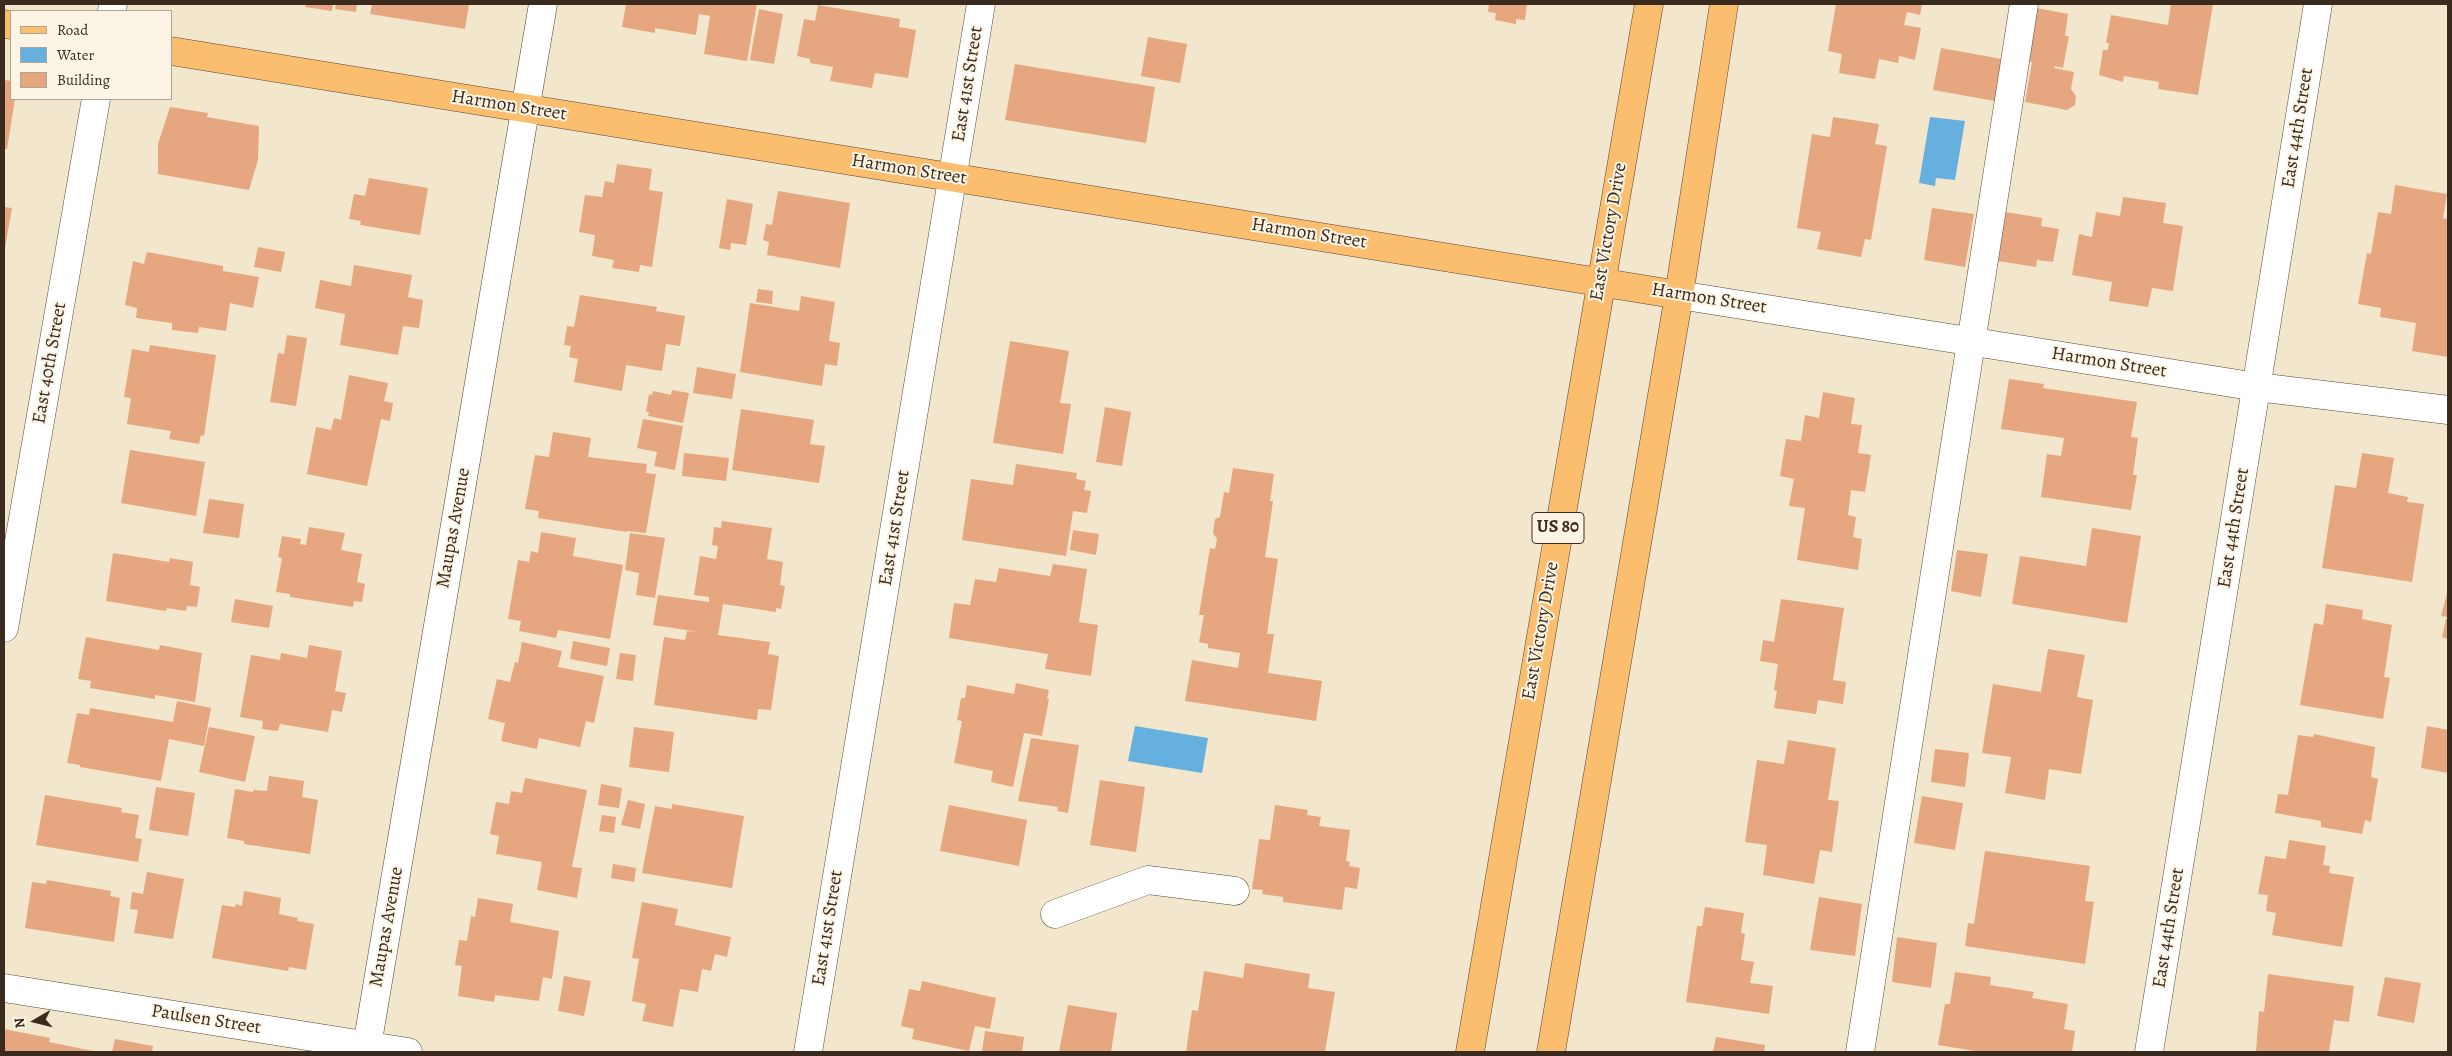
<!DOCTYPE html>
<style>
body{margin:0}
#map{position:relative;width:2452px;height:1056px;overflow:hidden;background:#f2e7cc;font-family:Alegreya,serif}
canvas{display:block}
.frame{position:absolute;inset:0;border:5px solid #3b2a1e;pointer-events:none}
.legend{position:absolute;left:10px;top:10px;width:162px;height:90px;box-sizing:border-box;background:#fcf5e5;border:1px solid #afa495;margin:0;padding:6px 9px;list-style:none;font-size:15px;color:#3b2a1e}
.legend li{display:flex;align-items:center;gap:10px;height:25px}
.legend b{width:25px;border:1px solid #afa495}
.north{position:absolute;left:10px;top:996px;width:50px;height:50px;-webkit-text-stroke:4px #fcf5e5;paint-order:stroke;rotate:262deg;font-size:14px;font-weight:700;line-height:20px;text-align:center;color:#3b2a1e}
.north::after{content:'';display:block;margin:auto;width:18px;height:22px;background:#3b2a1e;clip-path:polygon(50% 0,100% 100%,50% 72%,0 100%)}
</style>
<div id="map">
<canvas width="2452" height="1056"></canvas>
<div class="frame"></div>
<ul class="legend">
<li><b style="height:6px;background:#fbbd6e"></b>Road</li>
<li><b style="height:14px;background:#65b0de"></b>Water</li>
<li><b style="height:14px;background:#e6a67f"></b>Building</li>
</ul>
<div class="north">N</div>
</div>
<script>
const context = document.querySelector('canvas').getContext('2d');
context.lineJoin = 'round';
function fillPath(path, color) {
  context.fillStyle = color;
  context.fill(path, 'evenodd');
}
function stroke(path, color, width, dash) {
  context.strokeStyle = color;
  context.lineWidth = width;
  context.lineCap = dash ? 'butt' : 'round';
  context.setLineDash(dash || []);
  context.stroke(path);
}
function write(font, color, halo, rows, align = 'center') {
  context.font = font + ' Alegreya,serif';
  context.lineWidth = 4;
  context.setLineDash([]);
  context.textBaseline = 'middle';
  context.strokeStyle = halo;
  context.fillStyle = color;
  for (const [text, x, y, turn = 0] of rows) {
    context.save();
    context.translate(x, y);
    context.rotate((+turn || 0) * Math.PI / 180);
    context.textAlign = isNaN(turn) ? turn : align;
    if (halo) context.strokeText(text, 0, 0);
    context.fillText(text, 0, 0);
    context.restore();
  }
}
const water = new Path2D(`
 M1930,117L1965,121L1955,180L1936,178L1935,186L1919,183Z
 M1135,726L1208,738L1202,773L1128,761Z`);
const building = new Path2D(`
 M306,4H333L332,11L305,7Z
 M336,4H357L356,12L335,9Z
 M372,4H469L465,29L370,14Z
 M626,4H757L747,61L704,54L710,16L699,14L696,35L655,28V33L622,27Z
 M1489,4H1527L1525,20L1516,19V24L1495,20L1496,13L1488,12Z
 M1836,4H1922L1920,15L1907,12L1904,25L1921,28L1915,60L1899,56L1898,63L1879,59L1875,79L1839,73L1842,54L1828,51Z
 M2171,4H2213L2198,95L2158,89L2159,82L2124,76L2123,82L2099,75L2103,50H2108L2109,43H2106L2111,15L2168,25Z
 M818,5L900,19L899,27L916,30L908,78L875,73L872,88L830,81L833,67L810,63V59L797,56L804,19L815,21Z
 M2037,8L2068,14L2065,36H2069L2063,68L2055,66L2054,68L2074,72L2071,89L2076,96L2075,105L2067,110L2025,102L2032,62L2027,61Z
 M759,9L783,14L774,64L750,60Z
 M1148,37L1187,44L1180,83L1141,76Z
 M1941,48L2002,59L1995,101L1933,90Z
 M1015,64L1155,87L1146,143L1005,120Z
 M4,80L11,81V99H15L7,149H4Z
 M170,107L208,113L207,117L259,126L258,160L249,190L158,174V144Z
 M1833,117L1879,124L1875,144L1887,146L1871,240L1865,239L1861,257L1817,249L1821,232L1797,228L1812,134L1830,137Z
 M617,164L652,169L649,190L663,192L652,267L640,265L639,272L612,268L614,260L592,256L595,235L579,232L585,195L602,197L605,181L614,183Z
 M369,178L428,188L420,235L360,225L361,221L349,219L354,194L365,196Z
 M2395,185L2447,194L2443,218L2448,219V357L2412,351L2416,323L2380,317L2381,308L2358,304L2367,253L2371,254L2378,212L2391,214Z
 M778,191L850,203L840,268L767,255L769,242L763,240L766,224L772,225Z
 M2123,197L2166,203L2163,223L2183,226L2173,291L2152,288L2148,307L2109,301L2112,282L2072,275L2079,234L2092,237L2096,212L2120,216Z
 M727,199L753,204L746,245L731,243L730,250L719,248Z
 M4,207L12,208L5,248H4Z
 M1932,208L1974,214L1965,267L1924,260Z
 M2006,212L2042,218L2041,226L2059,229L2053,262L2037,260L2036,267L1998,261Z
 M258,247L285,252L281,272L254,267Z
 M147,252L223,266V271L259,277L253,308L230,303L226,331L199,327L198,333L172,330V323L136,318L137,308L125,305L133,261L144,264Z
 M354,265L412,275L408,297L423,300L419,328L403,326L398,355L340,345L345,314L315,308L320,280L351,286Z
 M758,289L773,291L772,304L756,302Z
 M580,295L657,307L656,311L685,316L680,346L666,344L662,371L626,365L622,391L574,382L578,359L569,357L571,346L564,345L567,326L574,327Z
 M801,296L835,302L829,341L840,343L837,366L825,364L822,386L740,372L750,303L799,311Z
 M287,335L307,338L296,406L270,402L278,353L284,354Z
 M1010,341L1069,351L1060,403L1071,404L1063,454L993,443Z
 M150,345L216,355L204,436L201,435L199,444L169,439L171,431L127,424L131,398L124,397L132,349L149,352Z
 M697,367L736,374L732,399L693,393Z
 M349,375L388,383L384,401L393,403L390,421L381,419L367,486L307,474L316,427L331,430L334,418L341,420Z
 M2009,379L2044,384L2043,388L2137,402L2131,437L2138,438L2133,475H2137L2131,510L2041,497L2047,454L2061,456L2064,438L2001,429Z
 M672,390L689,393L683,423L648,416L649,412H646L649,394L652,395L653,391L671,395Z
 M1823,392L1855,398L1851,424L1862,425L1858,453L1871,455L1865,492L1851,490L1848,515L1856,517L1853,537L1862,539L1858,570L1797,560L1805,508L1789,506L1794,479L1780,476L1786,439L1801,441L1805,415L1819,418Z
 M1105,407L1131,412L1122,466L1096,462Z
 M741,409L814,420L810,444L825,446L819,483L732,470Z
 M643,419L683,426L675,470L654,466L657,452L637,448Z
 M553,432L591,438L588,457L647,464L646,473L656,474L646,533L627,531V532L538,518L539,511L525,509L535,455L549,457Z
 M130,450L205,462L196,516L121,503Z
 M684,453L729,458L726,481L682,476Z
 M2362,453L2394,458L2388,493L2408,497L2407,502L2424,504L2412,582L2322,568L2335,485L2356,488Z
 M1016,464L1077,473L1076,479L1086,481L1084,490L1091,491L1087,513L1073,511L1066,556L962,540L971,479L1013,485Z
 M1233,468L1274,474L1270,501H1273L1265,557L1278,559L1267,634H1274L1268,673L1322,681L1316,721L1185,701L1192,660L1238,668L1240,653L1208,648V644L1199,642L1204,615H1199L1210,548L1215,549L1217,539L1213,533L1215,519L1220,517L1224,492L1229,493Z
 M209,499L244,504L239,538L203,533Z
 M722,521L772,528L767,559L783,562L780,585L785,586L781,609L776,608V612L723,604L718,635L770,642L768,654L779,656L771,710L758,709L757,720L654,705L664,637L685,640L687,631L699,632L653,625L658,595L709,602V597L694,595L700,556L716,559L718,546L712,545L714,527L721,528Z
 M309,527L345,533L341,550L362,554L357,582L365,584L362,602L354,601L353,607L290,597V594L276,592L282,558L278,557L282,536L301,539L300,544L306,545Z
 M2092,528L2141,536L2127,623L2012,604L2020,556L2086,566Z
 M1073,530L1099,534L1096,555L1070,550Z
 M541,532L576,538L573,556L623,565L610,639L558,630L556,638L519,631L521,621L508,619L518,560L529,562L531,551L538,553Z
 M630,533L665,538L655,598L636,595L639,573L625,570Z
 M1957,550L1988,554L1981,597L1951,591Z
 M113,553L169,562L170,558L193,562L190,585L200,587L197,607L187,606L186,611L167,608L166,611L106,601Z
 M1053,564L1087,569L1079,622L1098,625L1091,676L1045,669L1048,654L949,638L954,603L970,605L975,579L996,582L999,568L1050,576Z
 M2448,590V617L2441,616Z
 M235,599L273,606L269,628L231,622Z
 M1781,599L1844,608L1833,680L1846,682L1843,704L1818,700L1816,714L1774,708L1777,691L1774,690L1778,664L1760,661L1763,640L1774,642Z
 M2326,604L2363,610L2362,619L2392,625L2384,677L2390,678L2383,719L2300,705L2314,623L2323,625Z
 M2446,619H2448V639L2442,637Z
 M86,637L159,650L160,645L202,653L195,702L155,695V699L90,688L91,681L78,679Z
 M573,641L610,648L607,666L570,659Z
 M522,642L562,651L558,667L604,676L594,723L586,721L580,747L539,738L537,749L501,741L505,723L488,719L497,679L510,682L515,662L518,663Z
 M309,645L342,651L335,691L346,693L342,712L332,710L328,732L280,724L278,731L262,729L263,721L240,717L251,655L280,660L281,653L307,658Z
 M2048,649L2085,655L2077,697L2093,700L2081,774L2049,769L2045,800L2005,793L2011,757L1982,753L1993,684L2041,692Z
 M620,653L636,655L633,681L616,679Z
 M1016,683L1049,690L1047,699H1049L1042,736L1024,733L1013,787L991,782L993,771L954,763L962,721L957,720L961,698H965L967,685L1014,694Z
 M177,701L211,708L204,746L169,739L161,781L80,767V765L67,763L77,713L89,715L90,708L173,722Z
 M2427,726L2448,730V773L2421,768Z
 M209,727L255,736L245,782L199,772Z
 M634,727L674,732L669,772L629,767Z
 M2314,734L2375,747L2371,777L2378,779L2371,822L2365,820L2362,834L2321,827V821L2275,813L2278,794L2288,795L2298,735L2313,737Z
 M1031,738L1079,745L1068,813L1057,811L1058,807L1018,801Z
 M1788,740L1836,748L1828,800L1839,801L1832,852L1820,850L1814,884L1763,875L1767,845L1745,842L1757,760L1784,764Z
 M1935,749L1969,753L1965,787L1931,782Z
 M269,776L304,781L302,797L318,800L310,854L244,844V841L227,838L235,789L253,792V790L267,791Z
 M525,778L587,790L572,867L582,868L577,898L537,890L542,862L496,854L499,836L490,834L496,802L509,804L511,791L522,793Z
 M1100,780L1145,787L1136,852L1090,845Z
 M601,784L622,788L619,808L598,805Z
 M156,787L195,793L188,836L149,830Z
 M45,795L122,808L121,812L139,815L135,838L142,839L138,862L36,845Z
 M1922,796L1963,803L1955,850L1914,843Z
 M628,800L645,804L640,829L621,825Z
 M672,804L744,816L732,888L642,873L655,806L672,809Z
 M949,805L1027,820L1019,866L940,851Z
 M1275,805L1308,810L1307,815L1321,817L1319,826L1350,830L1346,861L1350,862L1349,866L1360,868L1357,889L1345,887L1342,910L1283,902V897L1262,894L1263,890L1252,889L1259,839L1270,840Z
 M602,815L616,817L614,833L599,831Z
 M2289,840L2326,846L2323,865L2330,866L2329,873L2354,877L2342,947L2272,935L2276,913L2266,911L2268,895L2258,894L2265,856L2286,859Z
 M1985,851L2090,866L2085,901L2094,902L2085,964L1965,946L1968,923L1974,924Z
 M613,864L636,868L634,882L611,878Z
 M147,872L184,879L173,939L134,933L138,910L130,909L132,892L143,894Z
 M47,880L111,891L110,896L120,898L114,942L25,928L32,882L46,884Z
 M244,891L281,898L279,914L298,918L297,921L314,924L306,970L289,967L288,971L212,958L222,905L235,907L236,904L242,906Z
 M1819,897L1862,904L1855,956L1810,950Z
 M478,898L513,904L510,922L559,931L552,979L543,977L539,1001L495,995L494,1002L458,996L462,966L455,965L459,940L467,941L471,916L475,917Z
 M642,902L678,909L675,925L731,937L727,957L715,954L711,971L702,969L698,992L680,989L673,1027L642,1021L646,1004L632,1001L639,959L632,958Z
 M1705,907L1744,913L1741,933L1745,934L1741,960L1754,962L1750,983L1773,986L1769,1014L1686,1002L1697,926H1702Z
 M1897,937L1937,943L1931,988L1892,982Z
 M1245,963L1310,974L1308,988L1335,992L1325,1052H1186L1192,1010L1198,1011L1204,971L1243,978Z
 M1955,972L1991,977L1990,985L2034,992L2032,998L2068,1004L2064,1029L2075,1031L2072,1052H1981L1938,1045L1945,1004H1950Z
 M2268,974L2354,986L2349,1022L2334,1020L2329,1052H2256L2259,1011L2264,1012Z
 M564,976L591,981L584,1016L558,1011Z
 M2385,977L2421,983L2414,1023L2377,1016Z
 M922,981L996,998L990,1029L975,1026L969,1051L912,1039L914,1029L901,1026L909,989L920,991Z
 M1068,1005L1117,1013L1111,1052H1059Z
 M4,1029L50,1038L49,1042L98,1052H4Z
 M985,1031L1024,1037L1022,1052H982Z
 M1716,1037L1765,1045L1764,1052H1713Z
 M115,1039L153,1046L152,1052H112Z`);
const minor = new Path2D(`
 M112,11L113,4
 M1679,295L2257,387L2448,410
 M4,628L96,99
 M1055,914L1148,880L1235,891
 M4,988L408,1052
 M366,1052L543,4
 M808,1052L981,4
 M1860,1052L2024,4
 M2149,1052L2318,4`);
const major = new Path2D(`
 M4,24L11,25
 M171,51L1679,295
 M1470,1052L1649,4
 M1551,1052L1679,295L1724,4`);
const shields = [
 [1558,528,52]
];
const shieldNames = [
 ["US 80",1558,528]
];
const streetNames = [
 ["East 41st Street",968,84,-81],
 ["Harmon Street",509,106,9],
 ["East 44th Street",2298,128,-81],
 ["Harmon Street",909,170,9],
 ["East Victory Drive",1609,232,-80],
 ["Harmon Street",1309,234,9],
 ["Harmon Street",1709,299,9],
 ["East 40th Street",50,363,-80],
 ["Harmon Street",2109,363,9],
 ["Maupas Avenue",454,528,-80],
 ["East 41st Street",895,528,-81],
 ["East 44th Street",2234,528,-81],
 ["East Victory Drive",1541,631,-80],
 ["Maupas Avenue",387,927,-80],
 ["East 41st Street",828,928,-81],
 ["East 44th Street",2169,928,-81],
 ["Paulsen Street",206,1020,9]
];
fillPath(water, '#65b0de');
fillPath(building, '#e6a67f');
stroke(minor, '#564638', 29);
stroke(major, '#564638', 29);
stroke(minor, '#fff', 28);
stroke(major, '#fbbd6e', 28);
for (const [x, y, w] of shields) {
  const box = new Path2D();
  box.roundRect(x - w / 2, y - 15.5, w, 31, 4);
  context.fillStyle = '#fcf5e5';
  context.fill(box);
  stroke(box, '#3b2a1e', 1);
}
write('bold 18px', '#3b2a1e', null, shieldNames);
write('19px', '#3b2a1e', '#fcf5e5', streetNames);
</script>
